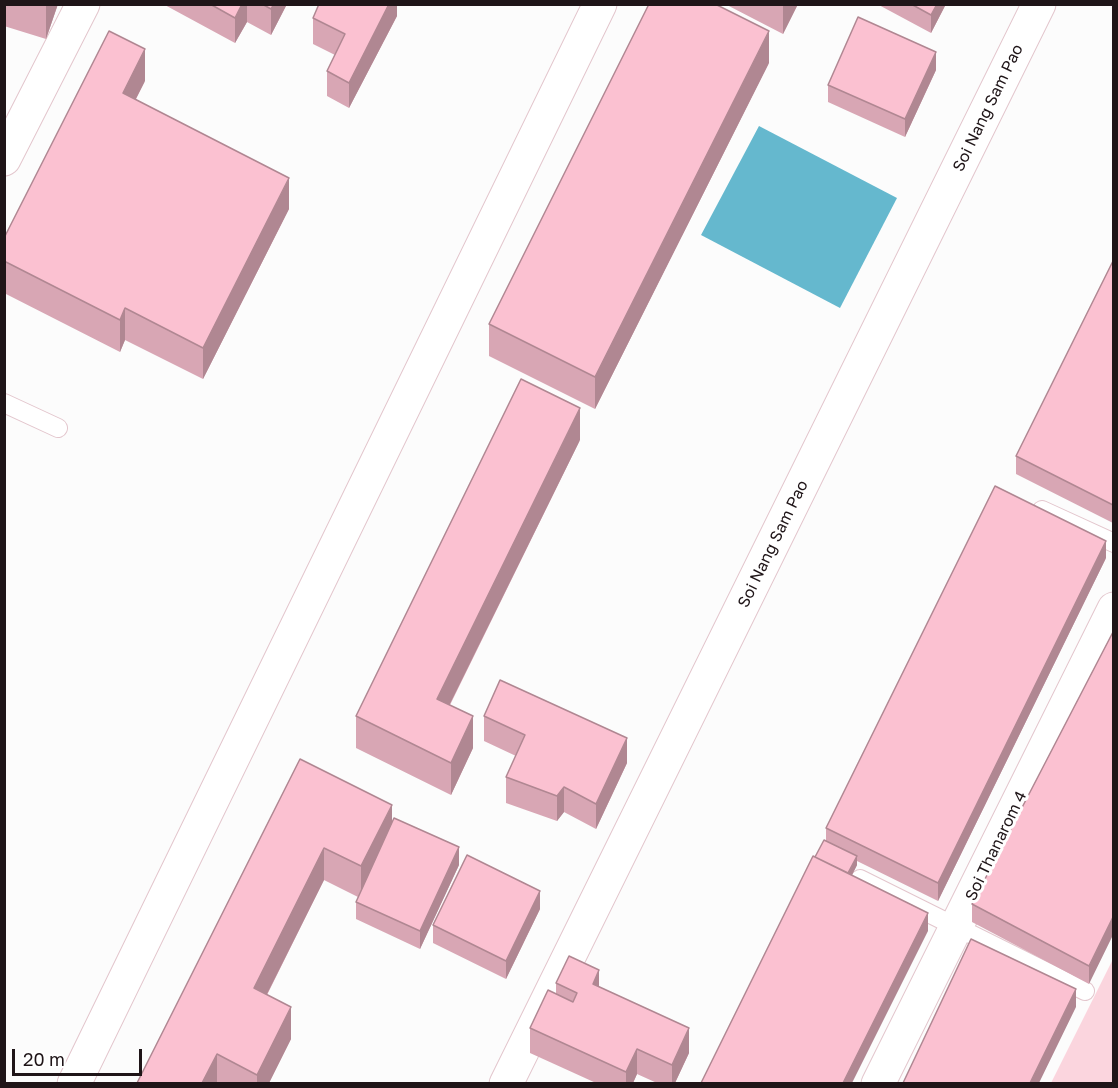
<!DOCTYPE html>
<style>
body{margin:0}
#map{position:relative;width:1118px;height:1088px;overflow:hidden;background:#fcfcfc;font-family:"Golos Text",sans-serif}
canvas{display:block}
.frame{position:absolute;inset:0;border:6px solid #1f1518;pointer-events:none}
.scale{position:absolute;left:12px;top:1049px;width:130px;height:27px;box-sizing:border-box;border:3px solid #1f1518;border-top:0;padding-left:8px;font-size:18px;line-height:21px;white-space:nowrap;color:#1f1518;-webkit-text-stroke:4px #fff;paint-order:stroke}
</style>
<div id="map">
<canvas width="1118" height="1088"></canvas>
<div class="frame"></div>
<div class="scale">20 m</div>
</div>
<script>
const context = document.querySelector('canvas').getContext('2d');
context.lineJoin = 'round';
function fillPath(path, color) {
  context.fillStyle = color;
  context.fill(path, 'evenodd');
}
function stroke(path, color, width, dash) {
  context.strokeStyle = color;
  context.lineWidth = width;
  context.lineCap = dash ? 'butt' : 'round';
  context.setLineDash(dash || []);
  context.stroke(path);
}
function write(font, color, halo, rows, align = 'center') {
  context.font = font + ' "Golos Text",sans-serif';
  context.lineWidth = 6;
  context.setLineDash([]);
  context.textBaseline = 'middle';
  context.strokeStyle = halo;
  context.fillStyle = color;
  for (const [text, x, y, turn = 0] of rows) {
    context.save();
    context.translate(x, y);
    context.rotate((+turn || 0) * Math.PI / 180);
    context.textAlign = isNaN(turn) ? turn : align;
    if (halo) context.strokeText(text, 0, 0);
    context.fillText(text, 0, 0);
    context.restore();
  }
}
const green = new Path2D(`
 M1113,959V1083H1051Z`);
const water = new Path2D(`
 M759,126L897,198L840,308L701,235Z`);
const service = new Path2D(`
 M4,403L58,428
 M1042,510L1114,543
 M860,879L1085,991`);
const minor = new Path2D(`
 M74,1084L600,4
 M506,1084L1039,4
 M878,1084L1114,609`);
const tertiary = new Path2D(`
 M4,159L83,4`);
const wall = new Path2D(`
 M4,4H58L46,39L4,26Z
 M163,4H287L271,35L247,22L235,43Z
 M397,4V16L349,108L327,96V71L335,55L313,44V18Z
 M725,4H798L783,34Z
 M877,4H946L931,33Z
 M769,63L595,409L489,356V324Z
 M936,70L905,137L828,102V85Z
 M145,81L136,99L289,209L203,379L125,340L120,352L4,293V238Z
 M1113,261V523L1016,474V456Z
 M580,440L450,705L473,748L451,795L356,748V716Z
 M1106,558L938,901L857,861V865L852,875L928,931L815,857L826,841V828Z
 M1113,632L1089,984L972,922V904Z
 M484,716L627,763L596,829L564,812L557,821L506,803V777L516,756L484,741Z
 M300,759L392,824L459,865L420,949L356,919V902L358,897L324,880L267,995L291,1039L269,1083H137Z
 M540,909L506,979L433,943V925Z
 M556,983L599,987L689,1053L675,1083H657L637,1074L633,1083H596L530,1053V1028L556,994Z`);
const shadedWall = new Path2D(`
 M46,4H58L46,39Z
 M242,4H247V22L235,43V18Z
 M274,4H287L271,35V9Z
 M388,4H397V16L349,108V83Z
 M783,4H798L783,34Z
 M937,4H946L931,33V15Z
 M769,31V63L595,409V377Z
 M145,49V81L123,124V93Z
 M936,52V70L905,137V119Z
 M289,178V209L203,379V348Z
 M125,308V340L120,352V320Z
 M580,408V440L437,730V699Z
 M1106,541V558L938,901V883Z
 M473,716V748L451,795V763Z
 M627,738V763L596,829V804Z
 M564,787V812L557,821V796Z
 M392,805V837L361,898V866Z
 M459,847V865L420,949V931Z
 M324,848V880L254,1020V988Z
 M857,856V865L848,883V874Z
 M540,891V909L506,979V961Z
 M928,913V931L852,1083H843Z
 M1113,917V935L1089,984V966Z
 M599,970V995L593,984Z
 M1076,989V1007L1039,1083H1030Z
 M291,1007V1039L269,1083H257V1075Z
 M689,1028V1053L675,1083H672V1065Z
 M637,1049V1074L633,1083H626V1072Z
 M217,1054V1083H202Z`);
const building = new Path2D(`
 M210,4H242L235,18Z
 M262,4H274L271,9Z
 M319,4H389L349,83L327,71L345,34L313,18Z
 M649,4H715L769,31L595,377L489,324Z
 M911,4H937L931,15Z
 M858,17L936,52L905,119L828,85Z
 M109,31L145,49L123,93L289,178L203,348L125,308L120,320L4,261V238Z
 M1113,261V505L1016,456Z
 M521,379L580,408L437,699L473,716L451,763L356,716Z
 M995,486L1106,541L938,883L826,828Z
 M1113,632V917L1089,966L972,904Z
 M500,680L627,738L596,804L564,787L557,796L506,777L525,735L484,716Z
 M300,759L392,805L361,866L324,848L254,988L291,1007L257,1075L217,1054L202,1083H137Z
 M394,818L459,847L420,931L356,902Z
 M824,840L857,856L848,873L815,857Z
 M467,855L540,891L506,961L433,925Z
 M813,856L928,913L843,1083H701Z
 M971,939L1076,989L1030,1083H903Z
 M569,956L599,970L593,984L689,1028L672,1065L637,1049L626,1072L530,1028L548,990L573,1002L577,993L556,983Z`);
const streetNames = [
 ["Soi Nang Sam Pao",988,108,-64],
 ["Soi Nang Sam Pao",773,544,-64],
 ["Soi Thanarom 4",996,846,-64]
];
fillPath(green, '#fbd5de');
fillPath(water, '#65b8ce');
stroke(service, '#e3c6cd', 20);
stroke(minor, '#e3c6cd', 35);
stroke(tertiary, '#e3c6cd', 35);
stroke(service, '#fff', 18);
stroke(minor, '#fff', 33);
stroke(tertiary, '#fff', 33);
fillPath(wall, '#d8a6b4');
fillPath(shadedWall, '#b08792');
fillPath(building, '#fbc1d1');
stroke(building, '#b08792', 1.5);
write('16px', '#1f1518', '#fff', streetNames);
</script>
